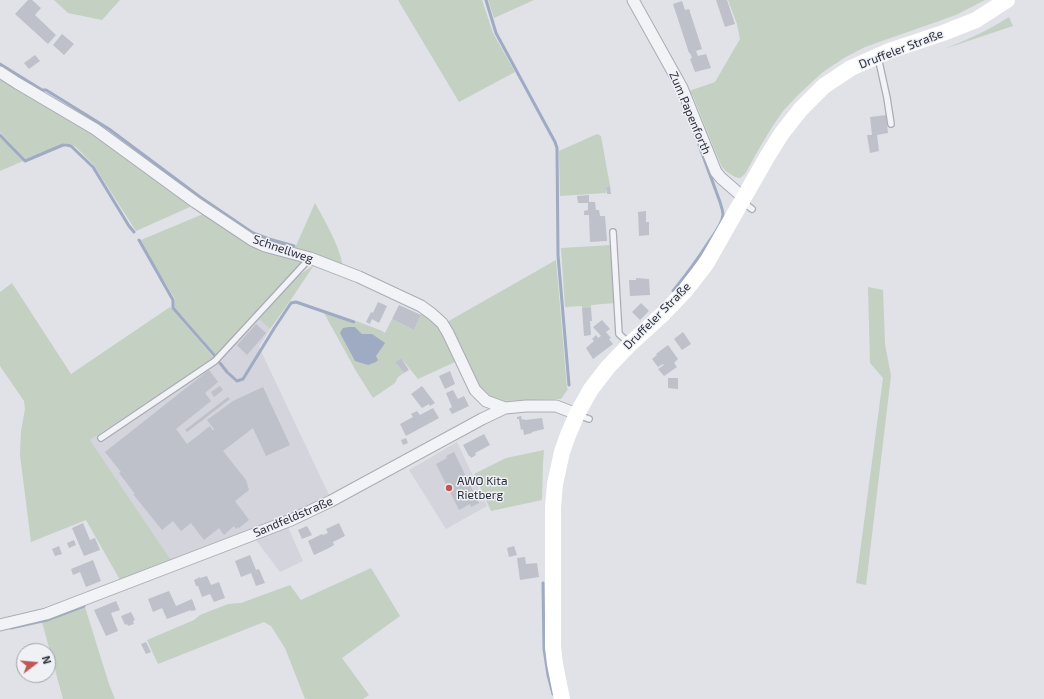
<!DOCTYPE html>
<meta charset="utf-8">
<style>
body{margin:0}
#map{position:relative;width:1044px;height:699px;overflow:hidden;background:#e0e2e7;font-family:"Exo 2",sans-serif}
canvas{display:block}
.north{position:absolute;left:16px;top:643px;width:40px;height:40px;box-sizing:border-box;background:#eff1f5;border:1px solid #a1a3ab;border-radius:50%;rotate:74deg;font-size:11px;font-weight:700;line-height:16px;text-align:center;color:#2b2e3d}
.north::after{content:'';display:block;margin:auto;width:14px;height:18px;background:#bf5753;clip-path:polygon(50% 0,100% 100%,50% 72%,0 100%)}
</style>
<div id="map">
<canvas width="1044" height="699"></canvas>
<div class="north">N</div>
</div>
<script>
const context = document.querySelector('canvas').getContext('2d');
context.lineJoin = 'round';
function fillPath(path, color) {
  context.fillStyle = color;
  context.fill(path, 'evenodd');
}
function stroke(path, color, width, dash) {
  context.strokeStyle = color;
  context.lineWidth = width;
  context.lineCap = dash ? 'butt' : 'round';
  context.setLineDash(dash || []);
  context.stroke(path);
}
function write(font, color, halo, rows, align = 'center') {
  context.font = font + ' "Exo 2",sans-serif';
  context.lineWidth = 3;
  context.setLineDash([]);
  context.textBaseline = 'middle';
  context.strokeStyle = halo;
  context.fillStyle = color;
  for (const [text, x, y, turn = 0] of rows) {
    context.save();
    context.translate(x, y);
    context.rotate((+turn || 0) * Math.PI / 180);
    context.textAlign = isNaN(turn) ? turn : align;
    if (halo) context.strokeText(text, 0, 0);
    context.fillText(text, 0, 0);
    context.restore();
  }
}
const built = new Path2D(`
 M254,314L270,329L259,347L329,495L265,525L171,560L90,440L214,358Z
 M457,442L487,506L446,529L409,470Z
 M288,527L303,561L280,572L256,540Z`);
const green = new Path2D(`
 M54,0H120L102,20L68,13Z
 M398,0H482L493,33L515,72L459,102Z
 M488,0H534L494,18Z
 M728,0H985L956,15L865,47L844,58L823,72L799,94L783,111L772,127L756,154L745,174L740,178L735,177L727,172L722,167L717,156L693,96L689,91L715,82L740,39L737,24Z
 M1009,17L1013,26L944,49C967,40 989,30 1009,17Z
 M0,77L99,138L192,206L136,231L93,164L77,148L71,144L65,143L25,159L0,132Z
 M597,134L601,136L610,186L606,187V193L560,196L559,151Z
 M0,137L23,161L0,171Z
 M315,203C326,223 338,243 343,266L295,248Z
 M203,214L249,244L301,261V264L216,355L184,318L174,308L175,299L153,263L141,240Z
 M611,245L615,303L591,305V308H582V306L565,307L561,248Z
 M556,260L567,388L568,389L561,399L503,401L487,395L479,388L447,322Z
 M314,265L292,298L270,329L259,319L299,275Z
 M12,283L71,374L170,307L214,358L90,440L171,560L120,580L86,520L31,542L20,455L21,431L25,409L24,401L0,366V292Z
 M868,287L883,290L885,344L891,376L866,585L856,583L883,378L870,363Z
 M324,313L355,324L356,321L380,330L385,333L392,319L414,330L422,313C427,317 432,320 437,325C445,335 450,350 455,362L418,379L401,358L395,362L404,373L398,377L395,383L373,398L356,371ZM355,327L362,334L368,365L362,363Z
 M544,450L543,463L542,500L491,511L474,474L506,458Z
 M371,568L400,616L342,658L369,695L363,699H305L285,648L271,626L264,622L158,664L147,640L194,620L200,615L228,604L241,603L290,585L301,600Z
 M85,607L109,684L115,699H63L42,622Z`);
const water = new Path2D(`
 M349,327H355L362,334H372L385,343L376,356L378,360L376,362L368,365L355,361L340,333L343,328Z`);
const stream = new Path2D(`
 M486,0L496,33L555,142L557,148L558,255L569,385
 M0,64L42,90H46L109,129L200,197L253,233L269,239L294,246
 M0,135L25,161L63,145H67L71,146L93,167L129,226L134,232
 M139,240L173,300V308L215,356
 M673,291C686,275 697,260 708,243C714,234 722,225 723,215C723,210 721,206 720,202L699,145
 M220,363L227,372L237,381L243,379L275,327L291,303L296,302L354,322
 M543,583L544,649L548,675L553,694
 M11,628L47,620L84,606`);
const building = new Path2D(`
 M28,0H32L41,8L35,15L56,35L48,44L15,14Z
 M716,0H727L735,24L725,27Z
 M682,1L685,10L689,9L702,49L696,51L698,56L706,54L711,68L695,72L690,59L692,58L690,53H689L673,4Z
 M62,34L74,44L64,55L53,45Z
 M35,55L40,61L29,69L24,63Z
 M886,115L888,133L877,135L879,151L870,153L867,135H872L870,117Z
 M610,186L611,194H607L606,187Z
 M589,195V202H595L596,210H599L600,216H605L607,241L590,242L589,215H584V211L588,210V203H578L577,196Z
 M646,211V222H649V235L639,236L638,212Z
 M636,278L649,279L650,295L630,296L629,280H636Z
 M378,302L387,306L379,323L372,319L370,324L366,322L371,312L373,313Z
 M641,303L649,311L640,320L632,312Z
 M399,305L421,315L414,330L392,319Z
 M582,308H591L592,321H590L591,335L584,336Z
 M602,320L610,329L606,332L611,338L609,339L613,344L593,359L586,348L594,341L592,339L596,335L598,338L601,336L593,327Z
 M256,324L266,333L247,355L237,345Z
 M683,332L691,344L682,350L674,339Z
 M668,345L678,359L674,363L677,367L664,376L658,369L664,365L663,364L658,367L652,359L657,355L656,354Z
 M401,358L409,370L404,373L395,362Z
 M209,370L218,382L205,393L211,401L176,429L187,444L210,426L213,431L214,429L207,420L233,401L263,387L290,445L266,456L253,428L223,451L246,480L249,490L235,501L249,520L239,528L238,527L236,529L234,526L224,535L219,528L204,540L191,523L181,531L173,521L162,530L133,494H135L119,473L121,472L105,452Z
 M450,371L455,384L445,389L439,376Z
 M668,378H678V389L668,388Z
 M220,386L223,390L214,397L211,392Z
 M422,386L435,403L430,406L429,404L422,408L411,394Z
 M453,390L458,399L464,396L469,406L452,414L449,409L452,407L446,393Z
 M228,397L230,399L187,432L185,430Z
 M433,408L439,418L406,436L400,424L413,417L411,414L417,411L420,415Z
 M521,416L522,420L524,419L525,420L542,418L544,429L532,432V433L524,435L523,429L521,430L519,419H517V417Z
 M484,434L490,445L475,453L476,455L471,458L470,456H469L463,445Z
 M406,438L408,443L403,445L401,440Z
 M454,452L479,503L471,507L470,504L459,510L436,464L447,458L446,456Z
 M83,523L90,540L95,538L100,550L84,556L72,528Z
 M339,523L345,536L333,542L334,545L329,548L314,555L308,541L322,534L323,535L328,533L326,529Z
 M307,526L312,535L302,539L298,530Z
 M74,540L76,545L69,548L67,543Z
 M59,546L62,554L55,556L52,549Z
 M514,546L517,555L509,557L507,548Z
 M250,555L256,570L259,569L265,583L256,586L251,573L241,577L235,561Z
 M525,557L526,564L537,563L539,577L520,580L517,558Z
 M93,560L101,581L86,587L80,572L73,575L71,569Z
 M207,576L211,585L219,582L225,598L214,602L210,594L202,597L198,586H196L194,580L200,577V578Z
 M169,591L176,606L192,599L196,610L191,611V610L167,619L162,608L153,612L148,599Z
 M116,601L120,610L111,613L118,631L106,636L94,610Z
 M131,612L135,620L133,621L134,624L128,626L127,624L125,625L121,616Z
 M146,642L151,652L146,654L141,644Z`);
const lane = new Path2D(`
 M878,57L887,98L891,124
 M745,200L748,206L752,209
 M613,232L619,334L630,344
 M578,415L589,419
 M101,438L215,361L310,258`);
const street = new Path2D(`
 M633,0L682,88L716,172L721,178L744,198
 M0,72L17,83L95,129L195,202L252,240L265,246L310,258L359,277L421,306L432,314L442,323L448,333L475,390L486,401L505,408
 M0,625L46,614L291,520L331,501L482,419L505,408L526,406H556L577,414`);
const secondary = new Path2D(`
 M562,699L555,664L553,647V507L555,484L562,452L568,435L577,414L591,389L608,367L630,344L663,314L685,291L706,264L767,157L782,133L801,109L824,86L851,68L889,51L943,33L976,20L1007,0`);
const markers = [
 [449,488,4,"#bf5753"]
];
const streetNames = [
 ["Druffeler Straße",901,49,-21],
 ["Zum Papenforth",690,113,67],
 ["Schnellweg",283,249,19],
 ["Druffeler Straße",657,316,-45],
 ["Sandfeldstraße",293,517,-23]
];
const poiNames = [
 ["AWO Kita",457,481],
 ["Rietberg",457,495]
];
fillPath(built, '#d3d4dc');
fillPath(green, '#c3d0c2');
fillPath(water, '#9faac3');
stroke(stream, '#9faac3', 3);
fillPath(building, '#bec0ca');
stroke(lane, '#aaacb4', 8);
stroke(street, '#aaacb4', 13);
stroke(lane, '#f2f3f6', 5.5);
stroke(street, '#f2f3f6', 11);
stroke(secondary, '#fff', 16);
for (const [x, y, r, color] of markers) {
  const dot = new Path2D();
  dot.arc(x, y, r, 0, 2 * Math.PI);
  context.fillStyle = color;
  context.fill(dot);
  stroke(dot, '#eff1f5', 1.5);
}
write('12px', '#2b2e3d', '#eff1f5', streetNames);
write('12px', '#2b2e3d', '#eff1f5', poiNames, 'left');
</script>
